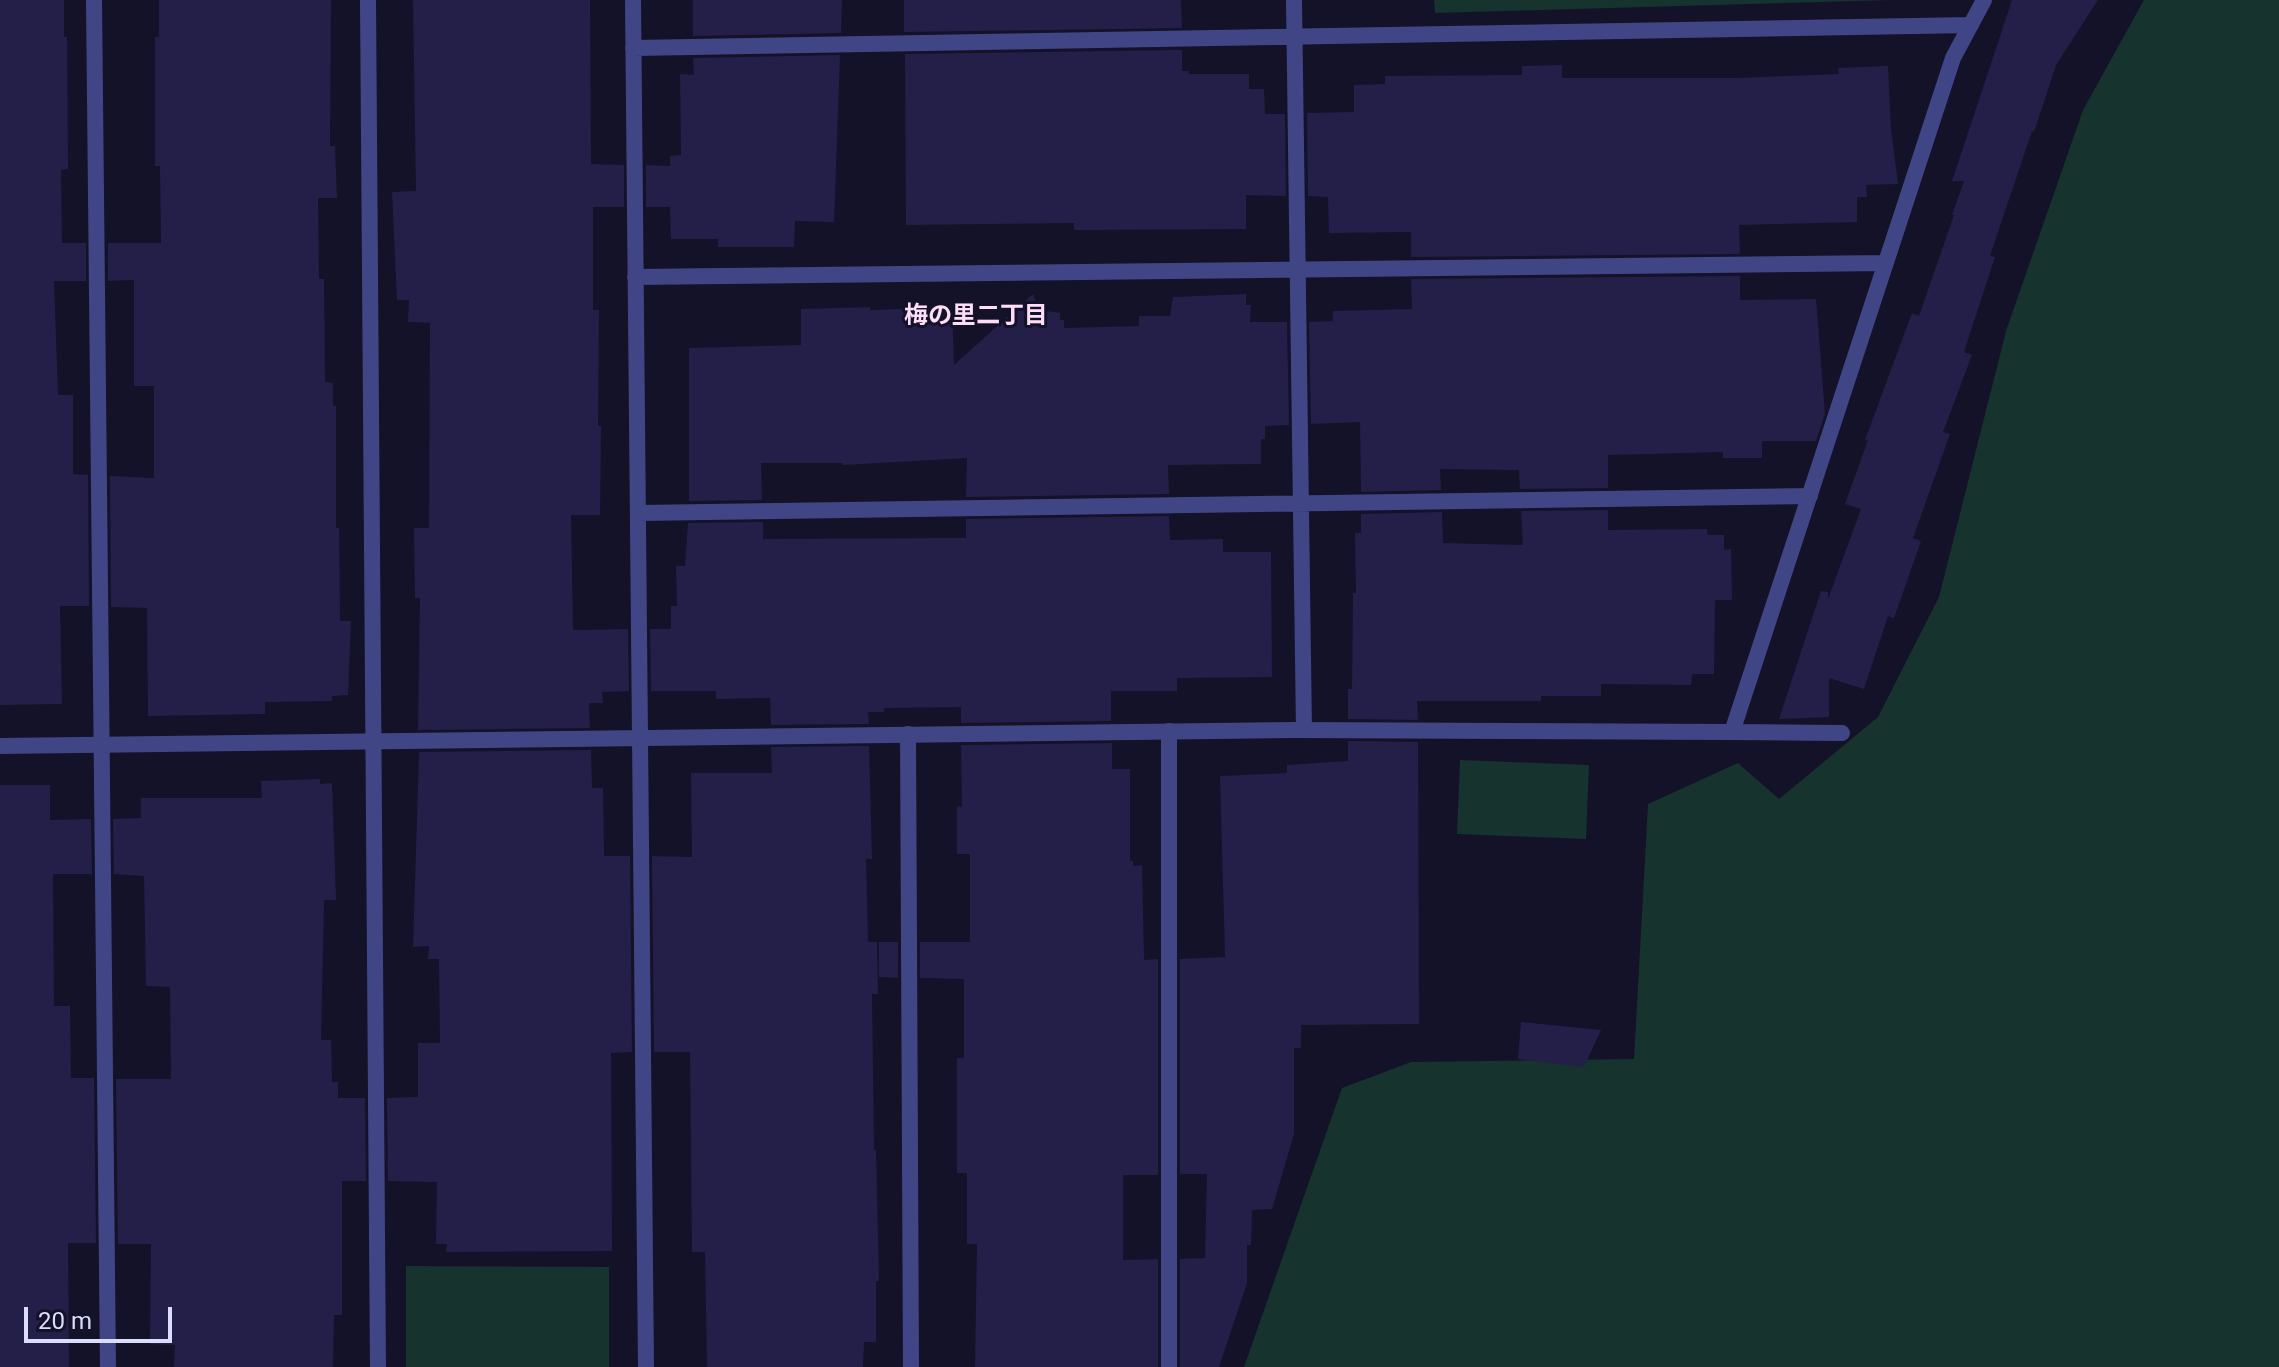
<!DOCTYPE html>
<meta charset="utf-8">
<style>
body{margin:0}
#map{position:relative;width:2279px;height:1367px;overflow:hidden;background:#131229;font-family:Roboto,sans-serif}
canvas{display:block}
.scale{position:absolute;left:24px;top:1307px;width:148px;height:36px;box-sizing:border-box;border:4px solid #dcddfd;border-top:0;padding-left:10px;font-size:24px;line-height:28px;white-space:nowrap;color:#dcddfd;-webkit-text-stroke:6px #131229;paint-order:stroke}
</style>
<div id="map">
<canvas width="2279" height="1367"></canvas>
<div class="scale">20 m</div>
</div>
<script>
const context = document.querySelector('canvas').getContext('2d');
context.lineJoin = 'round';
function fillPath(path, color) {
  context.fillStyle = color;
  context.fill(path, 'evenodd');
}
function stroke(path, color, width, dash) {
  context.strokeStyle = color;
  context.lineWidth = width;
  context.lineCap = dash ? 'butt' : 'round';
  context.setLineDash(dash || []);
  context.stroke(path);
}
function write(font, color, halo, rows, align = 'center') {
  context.font = font + ' Roboto,"Noto Sans JP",sans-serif';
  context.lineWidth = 6;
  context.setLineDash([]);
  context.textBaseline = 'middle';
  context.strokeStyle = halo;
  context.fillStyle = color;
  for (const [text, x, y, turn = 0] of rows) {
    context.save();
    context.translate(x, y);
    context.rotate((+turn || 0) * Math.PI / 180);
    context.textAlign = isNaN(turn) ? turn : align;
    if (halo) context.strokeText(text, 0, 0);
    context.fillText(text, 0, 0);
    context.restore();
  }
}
const green = new Path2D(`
 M1434,0H1891L1435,13Z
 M2144,0H2279V1367H1244L1342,1088L1411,1062L1634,1059L1648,804L1738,763L1779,799L1878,717L1939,597L2006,331L2083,110Z
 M1460,760L1589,765L1586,839L1457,834Z
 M406,1266L609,1267V1367H406Z`);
const building = new Path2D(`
 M0,0H64V37H67L68,169L61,170L62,243H86V281H54L58,395H73V474L88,475L89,606H60L62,704L0,705Z
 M159,0H331L330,146H335L337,198H318L319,279H324L325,382L333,383V406H336V528H339L340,621H351L348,695L332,696V701L265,702V714L148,716L147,608L111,607L110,476L154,478V386H134V280L108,281V243H161L160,166H155V37H159Z
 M413,0H590L591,164L624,165V207H593V310H599L598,426H601L600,515H571L573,630L628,629L629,691L602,692L603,703H589L590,728L418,730L420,598H415L414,528H429L430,323L408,322L409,300H397L392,192L416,191Z
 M693,0H842L841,33L693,36Z
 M904,0H1181L1182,28L904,32Z
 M2012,0H2098L2056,65L2034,132L2032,131L1990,256L1995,257L1964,352L1972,355L1943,432L1950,434L1913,538L1921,541L1894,618L1888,616L1864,689L1829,678V717L1779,719L1821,591L1828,592V599L1861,509L1845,504L1868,440H1865L1912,313L1919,316L1954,215H1952L1964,181H1952Z
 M1182,50V71H1189V74H1249V89H1264L1265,114H1285L1286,196L1246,195V229L1074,230V223L906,225L905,54Z
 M840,55L834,222L795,221L794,247H718V239H671L670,207H646V165L670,166V156L681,155L680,74L694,75L693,58Z
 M1562,65V78H1737L1839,74L1838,68L1888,66L1891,129L1898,184L1866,185L1867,197H1857V222L1739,225L1740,254L1411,257V232L1329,233L1328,197L1308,196L1307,113L1354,112V85L1385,84V76L1522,75V66Z
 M1740,276V300L1816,299L1825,414L1816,441H1762V458H1723V452L1608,455V488L1520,489L1519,470L1440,469L1441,490L1361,492L1360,422L1311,424L1309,322L1333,321V311L1412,309L1411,279Z
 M1033,294L1039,310L1060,313V320H1064V328L1139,326V316H1170L1173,297L1246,294V305H1251L1250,322H1287L1289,425L1265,426V439H1261V464L1168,465L1169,494L966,497L967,458L843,465V463H761L762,500L689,501V348L801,345V309L870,307V310L952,307L954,365Z
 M1608,510V530L1707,529L1708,535H1724V550L1731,549L1732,600H1715L1714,674H1692L1691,685L1601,684V696H1541V701H1417L1418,720L1348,719V689H1352L1353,593H1356L1355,533H1361V514L1442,512L1443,543L1523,545L1521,511Z
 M1169,516L1170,540L1223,539V552H1271L1272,677L1177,678V691H1111V721L961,723V707L884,708V712H868L869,724L771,725L770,698L716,699V691H651L650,629H671V606H677L676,566H685L688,523L763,522V539L966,538V519Z
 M1348,741L1418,742L1419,1024L1301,1025V1048H1294V1134L1272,1209L1252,1210L1251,1245H1247V1283L1219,1367H1180V1259L1205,1258L1207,1174H1180V959L1225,957L1220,776L1287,773V765L1348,761Z
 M1112,743V769H1130V861H1133V866L1142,865L1144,960L1158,959V1175H1123V1260L1158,1259V1367H975L977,1244H967V1173H957V1058H964V979L920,978V942H970V854H957V806L962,807L961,745Z
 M869,746L872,859H866L868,942H877L878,994H872L874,1150H876L879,1281H876V1342H864L863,1367H707L705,1252H692L690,1052H654L652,856L692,857L691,773H772L771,747Z
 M591,750L592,788H603L604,856H630L632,1052L611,1053L612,1251L446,1252L447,1244H436L437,1182L388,1181L387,1098L418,1097V1043H440L439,959H428L429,946L413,947L419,752Z
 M320,779V784L332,783L336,900H324L321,1040H331L332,1082H338V1098H365L366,1181H342V1315H334L333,1367H174L175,1345L150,1344L151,1244H118L116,1079H171L170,987L146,986L144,876L114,874L113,819L141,818V798H262L261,781Z
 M0,785H50V820L91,819L92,874H53L54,1006H70L71,1078H94L96,1243H68L69,1367H0Z
 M879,942H898V978L879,977Z
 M1521,1022L1601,1030L1584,1067L1518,1059Z`);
const minor = new Path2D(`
 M94,0L108,1367
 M368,0L378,1367
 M633,0L646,1367
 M1294,0L1304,730
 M633,48L1971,25
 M635,277L1886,263
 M638,513L1810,496
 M1169,731V1367
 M1842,733L1732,732L1953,58L1984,0
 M908,734L911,1367`);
const tertiary = new Path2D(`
 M0,746L1293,730L1732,732`);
const neighbourhoodNames = [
 ["梅の里二丁目",976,317]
];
fillPath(green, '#16332e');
fillPath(building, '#231f49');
stroke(minor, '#404685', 16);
stroke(tertiary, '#404685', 16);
write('bold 24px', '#fddef6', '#131229', neighbourhoodNames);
</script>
